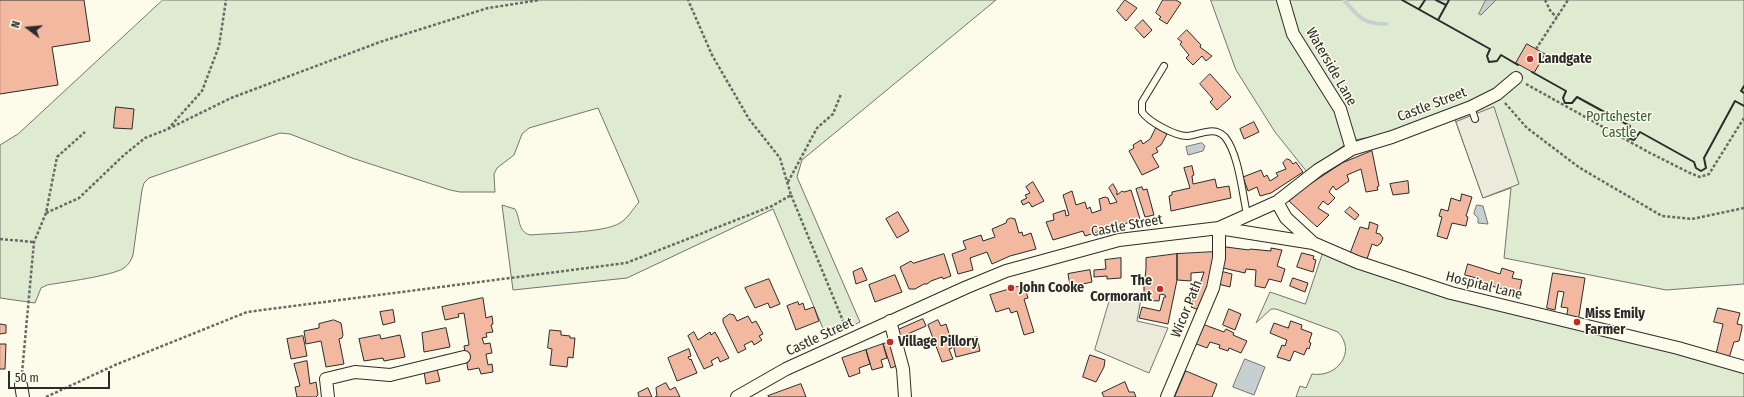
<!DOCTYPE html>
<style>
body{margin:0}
#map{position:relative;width:1744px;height:397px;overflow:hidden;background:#fdfbea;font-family:"Fira Sans Condensed",sans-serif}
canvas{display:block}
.north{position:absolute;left:8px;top:8px;width:40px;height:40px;-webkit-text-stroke:3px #fdfbea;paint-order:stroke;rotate:286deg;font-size:11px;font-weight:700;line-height:16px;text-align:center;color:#2b2b2b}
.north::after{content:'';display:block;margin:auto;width:14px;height:18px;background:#2b2b2b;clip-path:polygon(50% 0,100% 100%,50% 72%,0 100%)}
.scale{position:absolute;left:8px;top:371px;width:102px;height:18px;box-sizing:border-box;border:2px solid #2b2b2b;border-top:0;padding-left:5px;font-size:12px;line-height:14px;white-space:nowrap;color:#2b2b2b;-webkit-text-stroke:3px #fdfbea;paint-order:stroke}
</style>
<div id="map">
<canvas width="1744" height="397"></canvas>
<div class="north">N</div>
<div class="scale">50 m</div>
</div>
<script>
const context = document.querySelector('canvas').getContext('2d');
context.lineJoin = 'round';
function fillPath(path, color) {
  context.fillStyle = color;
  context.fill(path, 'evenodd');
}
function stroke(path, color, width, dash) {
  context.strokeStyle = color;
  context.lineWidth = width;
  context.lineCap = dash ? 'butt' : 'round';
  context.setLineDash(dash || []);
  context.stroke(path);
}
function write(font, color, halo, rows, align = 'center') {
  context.font = font + ' "Fira Sans Condensed",sans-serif';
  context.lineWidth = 3;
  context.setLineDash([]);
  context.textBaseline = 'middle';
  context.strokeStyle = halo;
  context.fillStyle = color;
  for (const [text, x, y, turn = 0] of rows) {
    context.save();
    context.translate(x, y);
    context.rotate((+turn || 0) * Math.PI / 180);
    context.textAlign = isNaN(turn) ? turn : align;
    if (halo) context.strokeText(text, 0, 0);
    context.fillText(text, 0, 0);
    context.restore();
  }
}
const green = new Path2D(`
 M163,0H996L802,160L797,177L860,322L827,338L773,209L627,278L513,290L502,205L515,209C521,219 517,231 530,235C551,233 604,233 620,223C628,218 633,209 639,202L598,108L529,128L522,134L514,155L497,168L494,174L495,192H460L450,190L352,158L290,134L280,133L149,178L144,183L142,190L133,255C131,261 129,264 124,268C112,276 64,282 47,285L41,288L35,303L0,298V145L18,134Z
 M1211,0H1744V284L1666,290L1504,258L1511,188L1483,198L1452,111L1391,133L1350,141L1307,172L1275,132L1236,70Z
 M1323,253L1446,298L1703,354L1744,368V397H1296L1300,386L1306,388L1312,374C1337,378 1357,352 1338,332L1276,309H1271L1256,323L1270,292L1305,304Z`);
const parking = new Path2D(`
 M1494,107L1519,184L1483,198L1456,122Z
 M1111,296H1132L1141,298L1137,321L1168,328L1149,373L1095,350Z`);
const water = new Path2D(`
 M1486,0H1496L1481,15L1479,14Z
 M1202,143L1205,146L1203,151L1188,155L1186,147Z
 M1477,205L1483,206L1488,224L1478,223V218L1474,214Z
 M1245,359L1265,367L1254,395L1233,387Z`);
const stream = new Path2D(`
 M1344,0C1358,17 1364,24 1386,24`);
const building = new Path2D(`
 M0,0H84L90,41L52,47L58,85L0,94Z
 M1125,0L1137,8L1126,21L1117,11Z
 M1163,0H1176L1181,3L1167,24L1159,19L1161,17L1156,13Z
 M1143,20L1152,30L1144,38L1135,28Z
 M1187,30L1201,45L1200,47L1212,56L1206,61L1202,56L1193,65L1186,58L1189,55L1180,44L1182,42L1178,39Z
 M1527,44L1545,54L1534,73L1516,63Z
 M1210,74L1231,97L1217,110L1210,102L1213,99L1200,84Z
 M116,107L134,109L132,129L114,128Z
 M1254,122L1259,132L1244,139L1240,129Z
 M1156,128L1167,134L1161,145L1156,148L1158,152L1152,155L1159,167L1142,175L1129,151L1134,148L1133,145L1141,140L1143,144L1150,139Z
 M1372,151L1379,186L1377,187L1378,190L1366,192L1361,169L1347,175L1349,181L1336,190L1333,186L1329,192L1335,198L1328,205L1323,201L1318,208L1329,215L1317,227L1289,201L1307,186L1342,163Z
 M1287,159L1290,160L1293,164L1296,162L1303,172L1271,193L1260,196L1257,187L1248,191L1243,177L1261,170L1264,177L1267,175L1270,181L1278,176L1276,173L1286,169L1283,163Z
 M1192,166L1194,175L1192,176L1193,184L1215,179L1217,188L1229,186L1231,198L1171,211L1169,196L1172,195V192L1190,188L1184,168Z
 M1408,181L1409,193L1393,195L1390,184Z
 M1033,182L1044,201L1032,207L1029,202L1023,205L1021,201L1027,198L1025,195L1030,193L1026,187Z
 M1113,184L1117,191V195L1122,191L1124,192L1131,190L1140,219L1085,236L1083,231L1053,240L1046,222L1054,220L1053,214L1065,210L1066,216L1069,215L1063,195L1072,191L1076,205L1085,202L1087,209L1090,207L1092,213L1101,210L1099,199L1105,197L1108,198L1110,204L1117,202L1109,188Z
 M1142,187L1143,190L1147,189L1154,215L1145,217L1136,189Z
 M1462,194L1472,197L1466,216L1468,217L1466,226L1452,223L1447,239L1437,236L1442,217L1439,216L1441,209L1448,211L1451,198L1460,201Z
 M1350,207L1359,215L1355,220L1345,212Z
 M898,212L909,231L897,238L886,219Z
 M1011,218L1015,219L1019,233L1022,232L1023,236L1031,233L1036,249L1010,256L992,264L987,252L970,258L973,270L958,274L952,254L966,249L963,241L981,235L983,241L995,237L992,229L1006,223L1007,220Z
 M1370,222L1378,225L1376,233L1380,234L1383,238L1381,243L1377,246L1372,244L1366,262L1349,256L1360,227L1368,229Z
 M1226,247L1249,250L1250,249L1271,251V248L1282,250L1277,266L1285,269L1281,282L1269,279L1265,288L1255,286L1256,270L1246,269L1245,273L1223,268Z
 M1214,252L1208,287L1199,310L1191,307L1193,302L1190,301L1198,283L1200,284L1204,272L1191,273V281L1177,280V254Z
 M1302,253L1314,256L1313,259L1316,260L1313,272L1297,267Z
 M944,254L951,276L943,279L942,277L931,281L927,284H924L915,289H909L900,267L911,261L913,263Z
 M1177,254V280L1168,324L1139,318L1142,307L1160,311L1164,297H1166L1165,295L1160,294L1159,301L1144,300V284H1142V278H1145L1146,269V258Z
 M1121,258V278L1107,279V276L1094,277V270L1106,269L1105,260Z
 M1468,264L1500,274L1502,268L1514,272L1512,278L1522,280L1519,293L1479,283L1480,279L1465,275Z
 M862,268L867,280L856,284L853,272Z
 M1090,270L1092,282L1083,284L1084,289L1071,291L1068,274Z
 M1220,271L1232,274L1230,287L1218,284Z
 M1553,273L1585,278L1578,322L1566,319L1568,308L1561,307L1564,292L1558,291L1555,310L1547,308Z
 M895,275L902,292L875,302L869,285Z
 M1293,278L1308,283L1305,292L1290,286Z
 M769,279L780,304L770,308L768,303L755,308L745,288Z
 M1024,285L1028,298L1024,299L1034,332L1024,335L1017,311L1011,313L1009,308L996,312L990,295Z
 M483,298L486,318L492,316L493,324L491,325L493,332L486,333L487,337L482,338L484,344L490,343L492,353L486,354L488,365L492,364L493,372L481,374L479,368L468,370L464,346L469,345L464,313L458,314L459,317L445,320L442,307Z
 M798,302L799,305L803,303L805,310L814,307L819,321L796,330L787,306Z
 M1718,308L1740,313L1737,324L1742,325V328L1739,341L1734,342L1729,358L1716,354L1723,324L1714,322Z
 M1229,309L1241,314L1235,330L1223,325Z
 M393,310L395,322L383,325L380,312Z
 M730,314L734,315L737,321L748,316L752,323L756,321L763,334L759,336L762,340L754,345L752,341L744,345L746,349L738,353L723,322V319Z
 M923,319L926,326L901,337L898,330Z
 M334,320L341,323L343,335L342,338L339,339L344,364L326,367L321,341L306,344L304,331L319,328V324Z
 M938,320L941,326L946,324L951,340L949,341L952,348L949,349L953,359L942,362L928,325Z
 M1291,321L1302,325L1301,329L1312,333L1309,342L1311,343L1309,349L1307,348L1304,355L1294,351L1290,361L1277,357L1282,345L1285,346L1287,340L1270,333L1274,323L1288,328Z
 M0,324L6,325V333L0,334Z
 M1202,324L1224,332L1226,329L1234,333L1233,335L1247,341L1241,353L1229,348L1228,351L1219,348L1220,345L1210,342L1207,348L1194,343Z
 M446,328L450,347L424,352L422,333Z
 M550,330L561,331V335L570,336V338H575L573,358L568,357L567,367L550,365L552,349L548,348Z
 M694,332L698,340L710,332L711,335L715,332L729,358L720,362L718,357L711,361L713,365L704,369L688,336Z
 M380,335L381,339L400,335L405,357L384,361L383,358L364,361L359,339Z
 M303,336L307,356L291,359L287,339Z
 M977,337L980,351L956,357L953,344Z
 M891,342L899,365L891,368L883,344Z
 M0,344H6L5,369H0Z
 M883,344L887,358L881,360L883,367L872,370L866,350Z
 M689,349L691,356L688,357L690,360L691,359L697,373L677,381L668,358Z
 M866,350L870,364L859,368L860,373L849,377L842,358Z
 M1090,355L1105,360L1104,367L1096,382L1083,377Z
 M307,361L310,384L316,382L318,395L316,397H297L295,387L300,386L294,364Z
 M437,369L440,381L426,384L424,372Z
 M1186,371L1217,384L1212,397H1175Z
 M1125,382L1129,392H1134L1136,397H1104L1102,393Z
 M666,383L670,390L675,387L680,397H655L657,396L656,388Z
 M801,384L806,397H769L768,396Z
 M648,388L652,397H639L638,393Z`);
const path = new Path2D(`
 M1545,0L1551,12L1557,17
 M1536,49L1568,0
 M1526,84L1650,153L1690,173L1700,177L1709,174L1744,118
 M1505,103L1527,128L1580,168L1662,216L1692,219L1744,208
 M168,129L231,98L380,42L488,8L540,0
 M788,182L817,128L833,114L841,94
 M791,195L846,328
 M46,213L79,198L124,155L145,138L168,129L202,91L219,46L226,0
 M0,239L34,242
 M22,373L34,242L46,213L57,157L85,132
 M46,397L115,365L247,312L626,263L772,206L791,195L780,158L749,119L712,55L688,0`);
const service = new Path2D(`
 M1164,66L1142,102V112C1149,122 1175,136 1187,136C1200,135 1214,125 1225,137C1239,155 1242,192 1247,214
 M1471,107L1475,119`);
const minor = new Path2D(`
 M1283,0L1293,34L1340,109L1352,149
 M1277,202L1286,218L1312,242
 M890,321L903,369L905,397
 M21,385L23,397
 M328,397L326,379L355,372L390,375L464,357
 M737,397L786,369L967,287L1006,271L1119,240L1219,228L1277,202L1318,170L1352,149L1392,137L1471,107L1497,94L1516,78
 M1167,397L1213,288L1219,258V228L1313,243L1357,262L1451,293L1678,348L1744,367`);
const wall = new Path2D(`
 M1402,0L1490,49L1487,56L1489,62L1497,61L1501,55L1518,65
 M1436,0L1446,5
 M1419,9L1425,0
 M1438,20L1449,0
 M1532,72L1566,91L1563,98L1565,103H1572L1577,97L1630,126L1626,134L1628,138L1634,140L1640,132L1694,162L1696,168L1701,171L1706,168L1704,158L1735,101L1744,106
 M1744,86L1741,91L1744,93`);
const markers = [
 [1530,59,4,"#c62828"],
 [1011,288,4,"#c62828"],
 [1160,289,4,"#c62828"],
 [1577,322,4,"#c62828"],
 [890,342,4,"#c62828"]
];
const poiNames = [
 ["Landgate",1538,59],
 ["The",1152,281,"right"],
 ["Cormorant",1152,297,"right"],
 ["John Cooke",1019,288],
 ["Miss Emily",1585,314],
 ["Farmer",1585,330],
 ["Village Pillory",898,342]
];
const streetNames = [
 ["Waterside Lane",1331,67,60],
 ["Castle Street",1432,105,-21],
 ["Castle Street",1127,226,-10],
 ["Hospital Lane",1484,286,14],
 ["Wicor Path",1187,309,-68],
 ["Castle Street",820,337,-25]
];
const parkNames = [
 ["Portchester",1619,117],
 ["Castle",1619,133]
];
fillPath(green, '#deebd1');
stroke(green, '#74746e', 1);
fillPath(parking, '#eceadb');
stroke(parking, '#74746e', 1);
fillPath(water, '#c7d0d0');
stroke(water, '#74746e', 1);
stroke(stream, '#c7d0d0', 4);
fillPath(building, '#f2b8a0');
stroke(building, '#2b2b2b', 1);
stroke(service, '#2b2b2b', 8);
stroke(minor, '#2b2b2b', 14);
stroke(path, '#6a6964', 2.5, [3, 2]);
stroke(service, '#fdfbea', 6);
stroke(minor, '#fdfbea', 12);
stroke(wall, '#2b2b2b', 2);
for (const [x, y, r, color] of markers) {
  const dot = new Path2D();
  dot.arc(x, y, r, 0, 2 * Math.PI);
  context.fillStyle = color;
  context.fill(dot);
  stroke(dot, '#fdfbea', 1.5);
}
write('bold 14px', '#2b2b2b', '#fdfbea', poiNames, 'left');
write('14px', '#2b2b2b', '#fdfbea', streetNames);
write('14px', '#34623c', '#fdfbea', parkNames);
</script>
